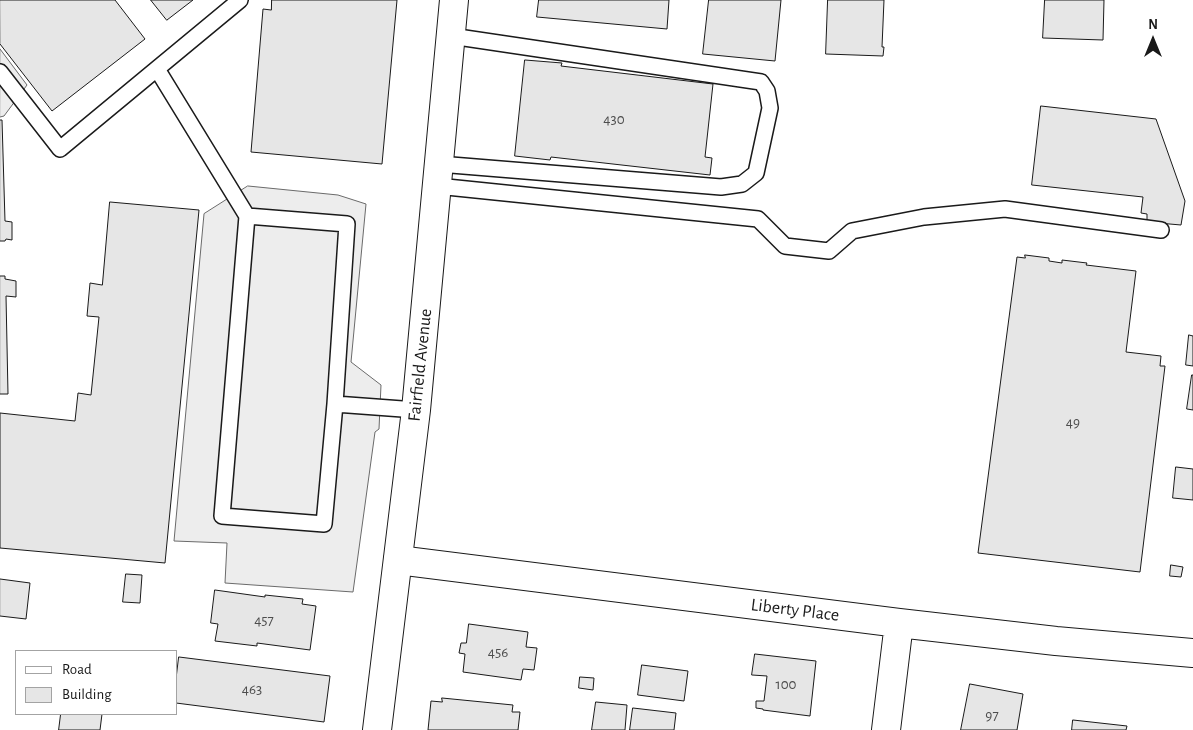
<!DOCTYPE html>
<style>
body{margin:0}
#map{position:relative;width:1193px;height:730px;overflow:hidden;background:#fff;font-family:"Alegreya Sans",sans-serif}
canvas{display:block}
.legend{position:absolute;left:15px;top:650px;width:162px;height:65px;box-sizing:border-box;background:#fff;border:1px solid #a3a3a3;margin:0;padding:6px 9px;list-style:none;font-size:15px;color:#1a1a1a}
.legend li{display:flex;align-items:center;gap:10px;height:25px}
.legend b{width:25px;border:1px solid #a3a3a3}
.north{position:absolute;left:1128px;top:15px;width:50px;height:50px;-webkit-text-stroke:4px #fff;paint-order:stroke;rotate:0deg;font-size:14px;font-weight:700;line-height:20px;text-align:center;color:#1a1a1a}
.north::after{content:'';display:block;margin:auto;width:18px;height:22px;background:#1a1a1a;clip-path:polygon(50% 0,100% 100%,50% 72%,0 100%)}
</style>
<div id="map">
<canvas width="1193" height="730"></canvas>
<ul class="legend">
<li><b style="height:6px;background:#fff"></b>Road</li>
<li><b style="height:14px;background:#e6e6e6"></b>Building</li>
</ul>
<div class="north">N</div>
</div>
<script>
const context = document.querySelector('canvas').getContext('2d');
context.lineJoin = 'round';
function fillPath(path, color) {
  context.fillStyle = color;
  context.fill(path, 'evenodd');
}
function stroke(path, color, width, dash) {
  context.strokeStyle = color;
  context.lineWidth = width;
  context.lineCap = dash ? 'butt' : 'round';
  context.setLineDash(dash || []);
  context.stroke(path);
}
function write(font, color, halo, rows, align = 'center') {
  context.font = font + ' "Alegreya Sans",sans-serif';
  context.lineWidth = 4;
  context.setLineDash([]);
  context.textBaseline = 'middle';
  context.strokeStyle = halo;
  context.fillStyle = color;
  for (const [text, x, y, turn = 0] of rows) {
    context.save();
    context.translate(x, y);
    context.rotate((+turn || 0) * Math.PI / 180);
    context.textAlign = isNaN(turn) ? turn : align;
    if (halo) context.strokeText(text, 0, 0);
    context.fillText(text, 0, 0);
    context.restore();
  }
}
const built = new Path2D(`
 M0,49L27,85L4,116L0,117Z
 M248,186L338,195L366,204L351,362L381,385L379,429L375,432L353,592L225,583L227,543L174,541L204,214Z`);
const building = new Path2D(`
 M0,0H115L145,39L52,111L0,44Z
 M151,0H193L167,20Z
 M272,0H397L382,164L251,152L263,9L271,10Z
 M539,0H669L667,29L537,17Z
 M709,0H781L775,61L703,54Z
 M828,0H884L882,47H884L883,56L826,54Z
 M1045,0H1104L1103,40L1043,38Z
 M525,60L562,63L561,66L713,84L705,157L712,158L710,175L551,157L550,160L515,156Z
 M1041,106L1156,119L1185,201L1181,225L1147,222V214L1141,213L1143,197L1032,185Z
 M0,120H2L5,221L12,222V240L6,239L5,241H0Z
 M110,202L199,210L165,563L0,548V413L75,421L78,393L91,395L99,317L87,316L90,283L102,285Z
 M1025,255L1049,258V261L1062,263V260L1087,263L1086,265L1136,271L1126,352L1161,356L1160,366H1165L1140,572L978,553L1017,257L1025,258Z
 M0,276H5V279L16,281V297L6,296L8,394H0Z
 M1189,335L1193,336V366L1186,365Z
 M1192,375H1193V410L1187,409Z
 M1176,467L1193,469V500L1173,498Z
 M1171,565L1183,567L1181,577L1170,576Z
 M126,574L142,575L140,603L123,602Z
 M0,579L30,583L26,619L0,616Z
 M215,590L265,597V595L303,599L302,604L316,606L310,650L257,643V646L215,641L218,624L211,623Z
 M469,624L528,632L526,647L537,648L534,670L523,669L521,680L463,672L465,654L459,653L461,643H466Z
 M755,654L816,661L810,716L763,710V709L756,708V701H764L767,676L752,675Z
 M179,657L330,676L324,722L176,703V679Z
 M642,665L688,671L684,701L638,695Z
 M580,677L594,678L593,690L579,688Z
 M970,684L1023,694L1017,730H961Z
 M442,698L513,705L512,712H520L518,730H428L431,701L442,702Z
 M596,702L627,705L625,730H592Z
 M633,708L676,713L674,730H630Z
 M61,714H102L100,730H59Z
 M1073,720L1127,726L1126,730H1072Z`);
const lane = new Path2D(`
 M157,69L247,216L347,224L335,404L416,410
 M0,72L60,149L240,0
 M439,164L721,187L742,184L756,173L770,108L767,91L761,82L451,36
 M437,186L758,219L785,246L829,251L852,231L924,217L1005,209L1161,230
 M247,216L222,516L324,524L335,404`);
const street = new Path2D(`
 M398,560L899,623L1056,641L1193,653
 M886,730L899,623`);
const secondary = new Path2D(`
 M377,730L416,410L454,0`);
const numberNames = [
 ["430",614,119],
 ["49",1073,422],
 ["457",264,620],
 ["456",498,652],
 ["100",786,684],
 ["463",252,689],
 ["97",992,715]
];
const streetNames = [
 ["Fairfield Avenue",420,365,-84],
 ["Liberty Place",795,610,7]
];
fillPath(built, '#ededed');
stroke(built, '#6a6a6a', 1);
fillPath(building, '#e6e6e6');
stroke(building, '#1a1a1a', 1);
stroke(lane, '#1a1a1a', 18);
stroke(street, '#1a1a1a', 30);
stroke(secondary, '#1a1a1a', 30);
stroke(lane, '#fff', 15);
stroke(street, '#fff', 28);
stroke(secondary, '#fff', 28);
write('15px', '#4d4d4d', null, numberNames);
write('18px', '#1a1a1a', '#fff', streetNames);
</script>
